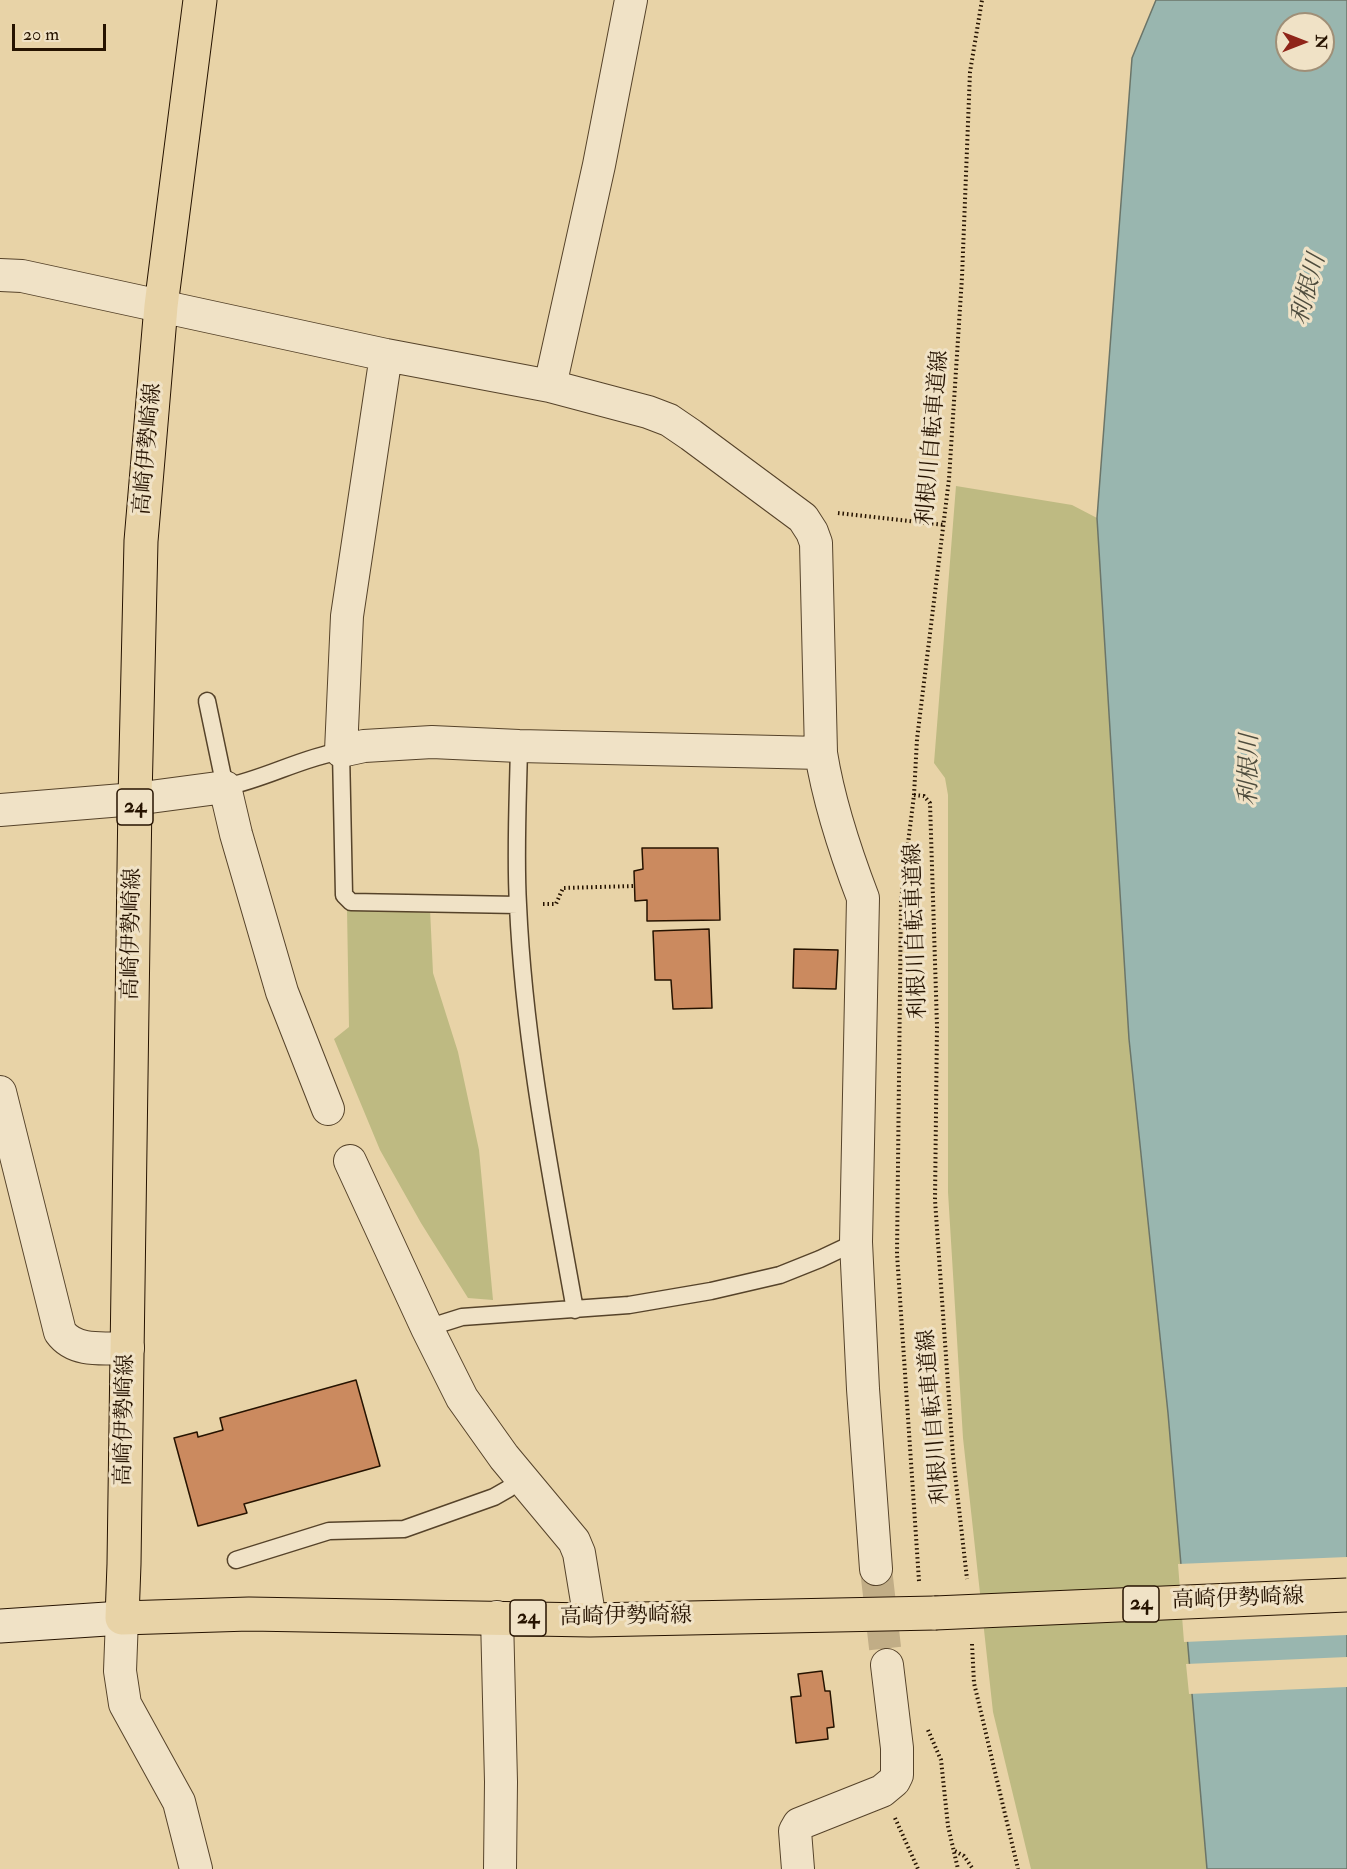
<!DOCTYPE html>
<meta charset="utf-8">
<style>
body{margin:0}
#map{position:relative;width:1347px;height:1869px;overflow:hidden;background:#e8d3a7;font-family:"IM FELL Double Pica",serif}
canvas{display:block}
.north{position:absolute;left:1275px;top:12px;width:60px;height:60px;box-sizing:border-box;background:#f0e2c6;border:2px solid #9f8f77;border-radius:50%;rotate:90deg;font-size:16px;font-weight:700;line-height:24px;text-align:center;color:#261300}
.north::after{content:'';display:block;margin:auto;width:21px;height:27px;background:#8f2418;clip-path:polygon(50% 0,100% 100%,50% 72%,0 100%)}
.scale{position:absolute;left:12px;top:24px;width:94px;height:27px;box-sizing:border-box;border:3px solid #261300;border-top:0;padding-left:8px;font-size:18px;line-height:21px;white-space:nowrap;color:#261300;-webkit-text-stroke:4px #f0e2c6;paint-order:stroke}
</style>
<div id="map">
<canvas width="1347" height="1869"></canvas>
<div class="north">N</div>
<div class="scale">20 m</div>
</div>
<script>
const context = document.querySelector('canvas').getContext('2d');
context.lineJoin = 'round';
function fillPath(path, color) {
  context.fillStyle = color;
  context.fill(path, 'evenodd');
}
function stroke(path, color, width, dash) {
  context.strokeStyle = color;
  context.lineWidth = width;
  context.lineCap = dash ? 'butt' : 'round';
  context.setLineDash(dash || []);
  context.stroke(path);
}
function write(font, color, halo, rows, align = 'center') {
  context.font = font + ' "IM FELL Double Pica","Noto Serif JP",serif';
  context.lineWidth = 6;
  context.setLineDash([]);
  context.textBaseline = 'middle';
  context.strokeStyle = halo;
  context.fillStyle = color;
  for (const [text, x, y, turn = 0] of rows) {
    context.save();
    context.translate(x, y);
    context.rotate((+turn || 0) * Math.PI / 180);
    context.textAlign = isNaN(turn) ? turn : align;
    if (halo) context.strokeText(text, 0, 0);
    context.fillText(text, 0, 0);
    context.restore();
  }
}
const green = new Path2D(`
 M956,486L1072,505L1097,518L1129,1039L1168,1413L1207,1869H1031L993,1712L963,1438L948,1192V795L945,778L934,763Z
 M347,909H430L433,973L458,1052L479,1150L493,1300L468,1298L421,1223L380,1150L334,1039L349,1027Z`);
const water = new Path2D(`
 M1156,0H1347V1869H1207L1168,1413L1129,1039L1097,518L1132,58ZM1287,24H1323V60H1287Z`);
const pier = new Path2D(`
 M1347,1557V1635L1184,1642L1178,1564Z
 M1347,1657V1687L1189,1694L1186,1664Z`);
const building = new Path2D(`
 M642,848H718L720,920L647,921V900L635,901L634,871L643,869Z
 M709,929L712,1008L673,1009L671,980H655L653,931Z
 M794,949L838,950L836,989L793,988Z
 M356,1380L380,1466L244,1504L247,1513L198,1526L174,1438L197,1432L198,1437L223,1430L220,1418Z
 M822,1671L825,1691H830L834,1727L827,1728L828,1739L796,1743L791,1697L801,1696L798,1674Z`);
const streetTunnel = new Path2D(`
 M876,1569L887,1665`);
const path = new Path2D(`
 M838,513L945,525
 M914,795L924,796L930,803L937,1026L935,1200L953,1456L967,1579
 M543,904H556L563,888L633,886
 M919,1581L897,1254L901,900L914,795L917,739L949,479L962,277L970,72L982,0
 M972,1644L974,1683L1018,1869
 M928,1730L941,1760L948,1826L958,1869
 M895,1818L918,1869
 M955,1851L964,1856L973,1869`);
const lane = new Path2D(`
 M207,701L225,787C265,779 301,758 341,751L344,895L351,902L518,905
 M519,746C518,799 515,853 518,905C524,1041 551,1176 575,1310
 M427,1328L462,1317L629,1305L711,1291L780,1275L820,1259L856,1242
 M236,1560L329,1531L404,1529L494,1497L508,1489L521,1477`);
const street = new Path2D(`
 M0,275L22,276L386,355L550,386L648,412L669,420L691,435L803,518L812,532L816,543L821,753C829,803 845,851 863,898L856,1242L863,1389L876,1569
 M386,355L347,616L341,751L364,746L432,742L519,746L821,753
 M550,386L599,165L631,0
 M0,810L135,799L225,787L236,834L282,992L328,1109
 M0,1092L60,1332C75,1353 104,1348 128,1348
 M350,1161L427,1328L462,1398L504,1457L574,1541L579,1553L590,1620
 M497,1617L501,1782L500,1869
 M122,1618L120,1671L125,1704L179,1802L196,1869
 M798,1869L795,1831L799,1824L882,1791L894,1781L897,1775V1748L887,1665`);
const secondary = new Path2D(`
 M0,1626L122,1618`);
const primary = new Path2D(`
 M200,0L161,306L141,541L135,799L124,1564L122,1618L249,1614L590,1620L935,1613`);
const primaryBridge = new Path2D(`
 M935,1613L1347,1595`);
const shields = [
 [135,807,36],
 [1141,1604,36],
 [528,1618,36]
];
const shieldNames = [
 ["24",135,807],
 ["24",1141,1604],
 ["24",528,1618]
];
const streetNames = [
 ["利根川自転車道線",934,438,-85],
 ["高崎伊勢崎線",149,449,-85],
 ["利根川自転車道線",917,931,-92],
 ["高崎伊勢崎線",133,934,-89],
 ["利根川自転車道線",935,1417,-95],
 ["高崎伊勢崎線",126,1420,-89],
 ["高崎伊勢崎線",1238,1600,-2],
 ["高崎伊勢崎線",626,1618,-1]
];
const waterNames = [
 ["利根川",1310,290,-75],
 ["利根川",1251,770,-89]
];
fillPath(green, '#beba82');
fillPath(water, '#99b6af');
stroke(water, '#6b7569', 1.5);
fillPath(pier, '#e8d3a7');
fillPath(building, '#cb8a5f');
stroke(building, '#261300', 1.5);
stroke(streetTunnel, '#c1ad86', 32, [32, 16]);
stroke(lane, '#56432a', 19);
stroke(street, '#56432a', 34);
stroke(secondary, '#261300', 35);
stroke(primary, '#261300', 35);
stroke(path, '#261300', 4, [1.5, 3]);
stroke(lane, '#f0e2c6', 16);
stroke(street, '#f0e2c6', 32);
stroke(secondary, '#f0e2c6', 33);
stroke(primary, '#e8d3a7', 33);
stroke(primaryBridge, '#261300', 35, []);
stroke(primaryBridge, '#e8d3a7', 33);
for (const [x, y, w] of shields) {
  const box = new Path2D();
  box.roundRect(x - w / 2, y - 18, w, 36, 4.5);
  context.fillStyle = '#f0e2c6';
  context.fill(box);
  stroke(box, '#261300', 1.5);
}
write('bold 21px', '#261300', null, shieldNames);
write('22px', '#261300', '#f0e2c6', streetNames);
write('italic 24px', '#4e4c3d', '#f0e2c6', waterNames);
</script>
